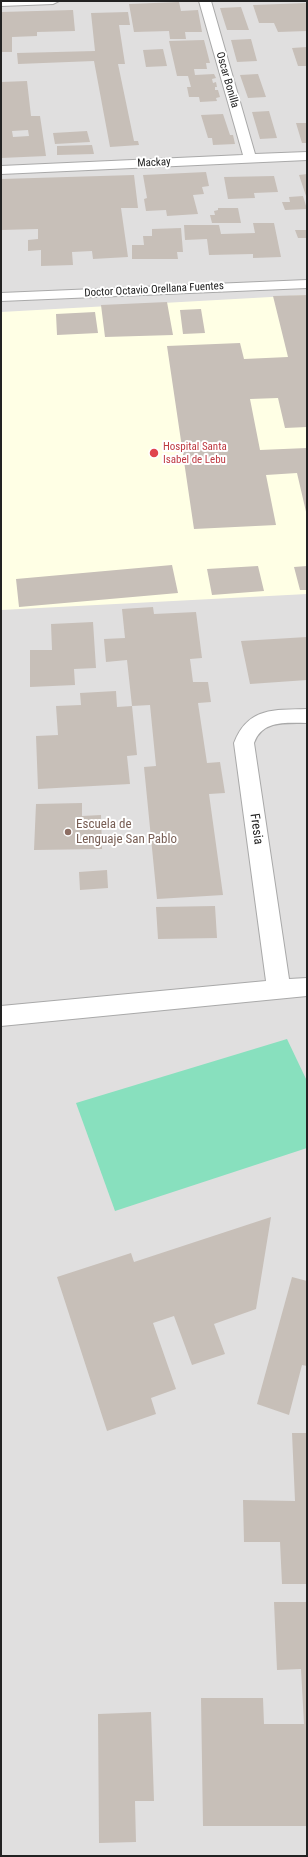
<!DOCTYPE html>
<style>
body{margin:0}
#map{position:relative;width:308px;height:1857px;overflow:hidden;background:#f2efe9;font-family:"Roboto Condensed",sans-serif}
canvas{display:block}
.frame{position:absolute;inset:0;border:2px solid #222;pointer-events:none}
</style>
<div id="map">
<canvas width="308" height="1857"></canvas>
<div class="frame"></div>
</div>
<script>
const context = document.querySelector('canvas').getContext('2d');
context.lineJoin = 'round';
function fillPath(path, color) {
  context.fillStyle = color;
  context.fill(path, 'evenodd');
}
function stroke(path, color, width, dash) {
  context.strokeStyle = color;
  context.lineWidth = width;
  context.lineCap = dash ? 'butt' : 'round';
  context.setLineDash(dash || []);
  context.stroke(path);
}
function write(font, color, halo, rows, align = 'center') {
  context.font = font + ' "Roboto Condensed",sans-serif';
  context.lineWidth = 4;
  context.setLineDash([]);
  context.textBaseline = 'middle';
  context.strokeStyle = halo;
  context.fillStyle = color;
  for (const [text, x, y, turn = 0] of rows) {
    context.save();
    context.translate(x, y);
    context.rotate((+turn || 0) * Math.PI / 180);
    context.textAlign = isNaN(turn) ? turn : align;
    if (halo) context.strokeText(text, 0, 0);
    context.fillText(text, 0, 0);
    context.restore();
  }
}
const residential = new Path2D(`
 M1,1H307V1856H1Z`);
const education = new Path2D(`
 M307,295V594L1,610V312Z`);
const pitch = new Path2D(`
 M287,1039L307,1081V1148L115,1211L76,1103Z`);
const building = new Path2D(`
 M179,2L181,11L198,10L202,32H185L186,39H170L169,31L134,32L129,4Z
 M307,3V31L278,32L274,23H259L253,5Z
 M241,7L249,30H227L220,8Z
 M73,10L75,31L37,32V36L12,37V52H1V12Z
 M128,12L130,25H119L125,64H118L134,141H138L139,145L110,147L94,61L18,64L17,53L95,51L91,13Z
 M251,39L257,61L237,62L231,40Z
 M204,40L210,63H206L207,69H194L195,75L214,74L216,78L212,79L213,83L216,82L217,87H215V90H218L220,97L216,98L217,101L200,102L199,97H189L187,87H191L188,76H177L169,41Z
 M307,47V66H298L292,48Z
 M163,49L167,66L146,67L143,50Z
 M258,74L266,97L248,98L240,75Z
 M27,81L31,116H40L46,156L1,158V82ZM28,130L29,136L13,137L12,131Z
 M269,111L277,138L260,139L252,112Z
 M223,114L230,135H233L235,144L213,145L212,138H208L201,115Z
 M296,123H307V143H302Z
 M87,131L90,142L55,144L53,133Z
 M92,145L94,154L57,155V146Z
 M206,172L209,186L202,187L204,194L193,195L198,214L167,216L166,210L146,211L144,199L147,198L143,175Z
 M307,174V199L299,175Z
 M134,175L138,208H121L128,257L93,259L92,251L72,252L73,265L41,266V250L28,251V240L38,239V229L1,230V179Z
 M274,176L278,192L254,193L255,198L228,199L224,177Z
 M303,196L307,209L285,210L282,202H290L289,197Z
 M218,208H238L241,223H212L210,215H215L214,211L218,210Z
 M253,223H274L281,257L253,258V254L209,255L207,239L185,240L184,225H219L221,234L255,233Z
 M181,228L183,252H177L178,259H132V245H144L143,236H152V229Z
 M295,230H307V238H298Z
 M307,295V427L285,428L278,398L250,399L260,450L307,448V516L297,473L266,475L276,525L194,529L167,346L240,343L244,359L288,357L273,296Z
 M167,302L173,335L105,337L101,305Z
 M201,309L205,333L183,334L180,310Z
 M95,312L98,333L57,335L56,314Z
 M172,565L178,593L19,607L16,579Z
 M258,566L264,591L212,595L207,569Z
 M307,566V590H300L294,567Z
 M153,607L154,614L196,612L202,658L190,659L193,682H208L211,702L198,703L207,763L220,762L225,793L209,794L223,895L157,899L144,767L156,766L150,705L132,706L127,660L106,662L104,639L125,638L122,609Z
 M93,622L96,668L74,669L75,685L30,687V650H52L51,624Z
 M307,637V680L250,684L241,641Z
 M116,691L117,707L132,706L137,755L127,756L130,784L38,789L36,736L58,735L56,706L81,705L80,693Z
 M82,803V816L101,815L102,849L34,850L36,804Z
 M107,870L108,888L80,890L79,872Z
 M215,906L217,938L158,939L156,907Z
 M271,1217L256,1309L214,1324L225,1354L192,1365L174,1316L153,1323L176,1389L151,1398L156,1414L107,1431L57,1277L131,1253L134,1262Z
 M292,1277L307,1281V1366L302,1365L289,1415L257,1404Z
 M292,1433H307V1584H282L280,1542H244L243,1500L295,1501Z
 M274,1602H307V1826H203L201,1698H263L264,1724H304L301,1669L277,1670Z
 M151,1712L154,1801H135L136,1842L99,1843L98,1714Z`);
const street = new Path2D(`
 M1,1H59L53,4L1,6Z
 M199,1H211L255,154L307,152V160L1,174V166L243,155Z
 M307,280V288L1,301V293Z
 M307,709V723C287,723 262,720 254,743L289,979L307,978V996L1,1026V1006L266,981L234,743C248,707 274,710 307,709Z`);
const markers = [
 [154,453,5,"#e0444e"],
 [68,832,4,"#8d6e63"]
];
const farStreetnames = [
 ["Oscar Bonilla",227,80,74],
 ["Mackay",154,163,-3],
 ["Doctor Octavio Orellana Fuentes",154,290,-3]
];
const farHealthnames = [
 ["Hospital Santa",163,447],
 ["Isabel de Lebu",163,460]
];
const educationNames = [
 ["Escuela de",76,825],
 ["Lenguaje San Pablo",76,840]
];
const streetNames = [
 ["Fresia",256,829,82]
];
fillPath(residential, '#e0dfdf');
fillPath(education, '#ffffe5');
fillPath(pitch, '#88e0be');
fillPath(building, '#c7bfb8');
stroke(street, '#a9a9a9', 2);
fillPath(street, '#fff');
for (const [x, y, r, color] of markers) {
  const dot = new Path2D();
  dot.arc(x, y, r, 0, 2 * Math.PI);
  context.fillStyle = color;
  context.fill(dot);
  stroke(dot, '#fff', 1.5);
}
write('11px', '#222', '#fff', farStreetnames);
write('11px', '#be3a42', '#fff', farHealthnames, 'left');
write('13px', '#785e54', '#fff', educationNames, 'left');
write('13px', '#222', '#fff', streetNames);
</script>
